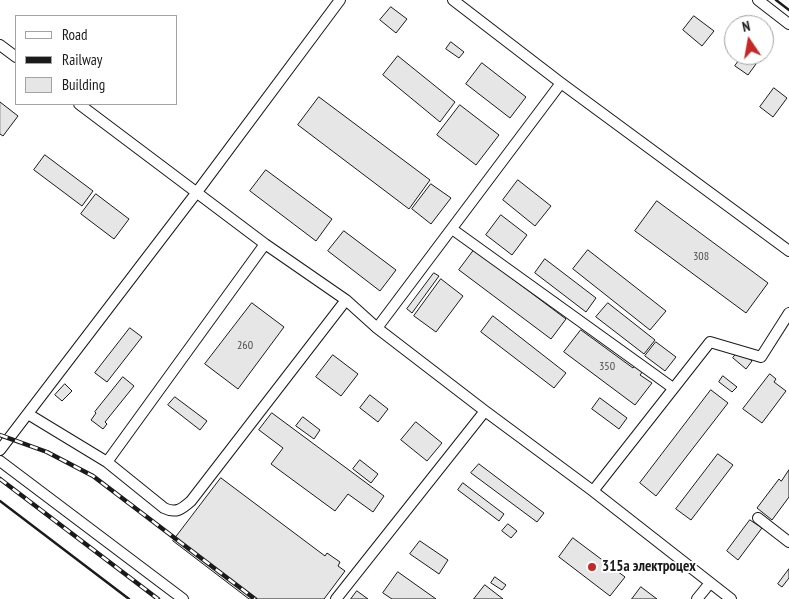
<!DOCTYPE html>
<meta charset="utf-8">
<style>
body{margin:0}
#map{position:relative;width:789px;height:599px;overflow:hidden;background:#fff;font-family:"PT Sans Narrow",sans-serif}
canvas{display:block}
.legend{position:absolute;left:15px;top:15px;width:162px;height:90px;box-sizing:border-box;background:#fff;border:1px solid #a3a3a3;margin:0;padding:6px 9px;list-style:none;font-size:15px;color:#1a1a1a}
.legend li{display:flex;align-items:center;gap:10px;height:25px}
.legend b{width:25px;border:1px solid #a3a3a3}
.north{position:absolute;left:724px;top:15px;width:50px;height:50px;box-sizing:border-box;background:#fff;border:1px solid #a3a3a3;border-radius:50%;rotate:348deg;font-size:14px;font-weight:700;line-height:20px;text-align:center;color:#1a1a1a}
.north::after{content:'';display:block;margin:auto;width:18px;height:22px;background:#c62828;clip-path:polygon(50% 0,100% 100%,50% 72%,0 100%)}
</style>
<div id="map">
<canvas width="789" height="599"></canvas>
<ul class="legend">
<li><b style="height:6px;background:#fff"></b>Road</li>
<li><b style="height:6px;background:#1a1a1a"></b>Railway</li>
<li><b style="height:14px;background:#e6e6e6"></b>Building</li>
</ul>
<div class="north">N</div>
</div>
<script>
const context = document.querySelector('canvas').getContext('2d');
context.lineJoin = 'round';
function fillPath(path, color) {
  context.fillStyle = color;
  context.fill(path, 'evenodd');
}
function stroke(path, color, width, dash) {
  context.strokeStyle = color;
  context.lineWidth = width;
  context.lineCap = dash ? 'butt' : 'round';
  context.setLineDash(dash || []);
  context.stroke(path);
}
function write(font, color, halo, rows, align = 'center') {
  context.font = font + ' "PT Sans Narrow",sans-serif';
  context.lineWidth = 4;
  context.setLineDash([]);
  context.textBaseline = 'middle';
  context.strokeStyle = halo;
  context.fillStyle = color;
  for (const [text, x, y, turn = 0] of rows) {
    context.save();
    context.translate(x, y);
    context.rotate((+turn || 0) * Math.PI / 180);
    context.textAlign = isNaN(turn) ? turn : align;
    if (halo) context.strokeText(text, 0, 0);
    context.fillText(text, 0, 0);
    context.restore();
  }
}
const building = new Path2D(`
 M391,7L407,19L396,33L380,20Z
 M694,16L714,31L702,46L683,30Z
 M451,42L464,52L459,58L446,49Z
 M743,55L756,64L748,75L735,66Z
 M398,56L455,102L440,122L383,75Z
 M482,63L526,97L510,118L466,84Z
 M774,88L787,98L773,117L760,107Z
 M319,97L430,180L409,209L298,125Z
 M0,102L18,116L3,136L0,134Z
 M460,105L499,135L476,165L437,135Z
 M45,155L93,191L82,206L34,170Z
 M266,170L332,219L316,241L250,191Z
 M518,180L551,206L535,226L503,200Z
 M431,184L451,198L431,224L412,209Z
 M96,194L129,219L114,239L81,214Z
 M657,201L768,283L746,313L635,231Z
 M501,215L527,235L512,255L486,235Z
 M344,231L396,270L380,291L328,251Z
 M474,250L566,319L551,339L459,270Z
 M588,250L666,311L650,330L573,269Z
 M545,259L596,298L586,312L535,273Z
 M434,273L439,276L412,313L407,309Z
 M441,279L463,296L436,332L414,316Z
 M252,303L284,327L238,389L205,364Z
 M608,303L655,340L644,354L596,317Z
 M493,316L566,373L554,388L481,332Z
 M130,328L142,337L107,382L95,373Z
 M581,330L633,368L635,365L643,371L640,375L652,383L635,405L564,352Z
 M656,342L676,357L665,371L645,356Z
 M739,350L752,361L746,369L733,358Z
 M333,355L358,374L341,396L316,377Z
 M770,374L776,379L774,382L786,391L762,423L743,409Z
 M723,376L737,387L732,392L719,382Z
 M123,377L134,386L105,422L107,424L103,429L91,420L96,413L95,412Z
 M65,384L72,391L62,401L55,395Z
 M711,390L728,403L656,496L640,483Z
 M370,395L388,409L378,422L360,408Z
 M175,397L207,421L200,430L168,405Z
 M600,398L627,418L619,429L592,409Z
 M272,413L384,496L373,512L348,494L335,511L271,464L283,448L259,430Z
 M303,417L320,430L314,439L296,426Z
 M416,422L442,443L427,461L401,440Z
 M718,454L733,465L691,520L676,509Z
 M360,460L378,474L371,483L353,469Z
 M479,464L544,513L537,522L471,473Z
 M789,470V497L772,520L757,508L779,479L781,481Z
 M221,478L325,556L327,553L340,562L338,566L345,571L324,599H249L173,541Z
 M463,483L504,514L499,521L458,490Z
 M750,520L762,528L738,560L727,551Z
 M508,524L517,531L511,538L502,531Z
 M573,538L625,577L610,596L559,557Z
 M420,541L448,560L439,574L410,554Z
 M789,569V578L782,587L778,584Z
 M398,572L436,599H392L383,593Z
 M495,577L506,585L502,590L491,583Z
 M485,585L503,599H474Z
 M641,587L657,599H632Z
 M357,591L368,599H351Z`);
const minor = new Path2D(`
 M453,0L561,83L789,251
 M758,0L789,24
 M0,45L16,57
 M79,104L265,244L346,300L377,328L485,411L593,491L731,599
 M452,229L673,388
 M377,328L561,83
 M28,414L107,462L164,508C176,514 182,509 191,501L346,300
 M0,450L197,192L340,0
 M0,461L183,599
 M107,462L265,244
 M593,491L710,342L761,357L789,313
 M758,518L789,542
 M336,599L485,411
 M697,599L710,583`);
const rail = new Path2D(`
 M0,435L47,452L93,476L255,599
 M0,479L158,599`);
const wall = new Path2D(`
 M776,0L789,10
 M0,501L129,599`);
const markers = [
 [592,567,5,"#c62828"]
];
const numberNames = [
 ["308",701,257],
 ["260",245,346],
 ["350",607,367]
];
const poiNames = [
 ["315a электроцех",602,567]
];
fillPath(building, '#e6e6e6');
stroke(building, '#1a1a1a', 1);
stroke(minor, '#1a1a1a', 12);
stroke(minor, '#fff', 10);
stroke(rail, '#1a1a1a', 4.5);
stroke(rail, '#fff', 2.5, [8]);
stroke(wall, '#1a1a1a', 2.5);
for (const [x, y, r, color] of markers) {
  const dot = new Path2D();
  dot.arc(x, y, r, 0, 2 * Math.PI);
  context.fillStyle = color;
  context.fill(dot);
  stroke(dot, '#fff', 2);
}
write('12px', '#4d4d4d', null, numberNames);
write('bold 15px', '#1a1a1a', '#fff', poiNames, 'left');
</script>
